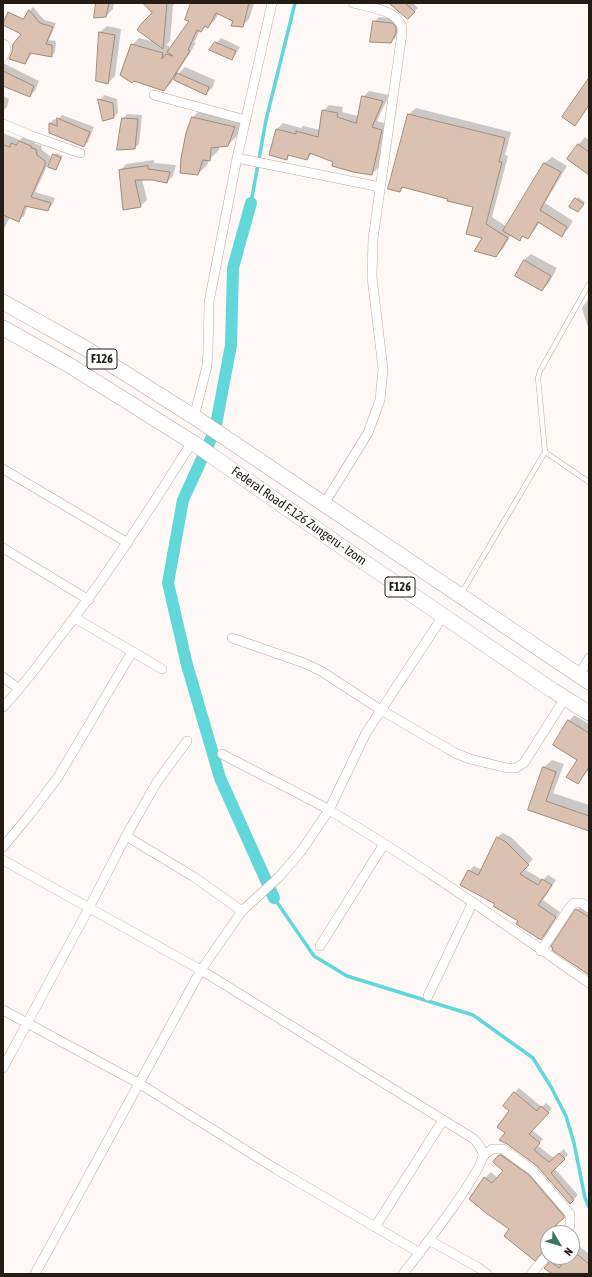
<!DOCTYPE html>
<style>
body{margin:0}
#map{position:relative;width:592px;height:1277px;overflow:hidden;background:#fef9f6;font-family:"Asap Condensed",sans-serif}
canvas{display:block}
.frame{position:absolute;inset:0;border:4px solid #251c16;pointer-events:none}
.north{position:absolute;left:540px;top:1225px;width:40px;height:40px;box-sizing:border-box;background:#fff;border:1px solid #a8a4a2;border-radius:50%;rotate:128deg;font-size:11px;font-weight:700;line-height:16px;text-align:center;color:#251c16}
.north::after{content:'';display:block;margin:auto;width:14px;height:18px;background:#387764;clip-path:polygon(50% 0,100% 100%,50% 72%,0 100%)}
</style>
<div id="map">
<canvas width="592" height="1277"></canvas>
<div class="frame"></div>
<div class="north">N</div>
</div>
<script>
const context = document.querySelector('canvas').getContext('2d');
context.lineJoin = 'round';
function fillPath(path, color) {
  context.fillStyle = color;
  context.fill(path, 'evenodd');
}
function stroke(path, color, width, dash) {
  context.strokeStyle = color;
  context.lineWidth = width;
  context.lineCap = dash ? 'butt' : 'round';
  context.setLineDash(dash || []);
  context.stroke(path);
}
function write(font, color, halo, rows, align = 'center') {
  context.font = font + ' "Asap Condensed",sans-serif';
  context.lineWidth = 3;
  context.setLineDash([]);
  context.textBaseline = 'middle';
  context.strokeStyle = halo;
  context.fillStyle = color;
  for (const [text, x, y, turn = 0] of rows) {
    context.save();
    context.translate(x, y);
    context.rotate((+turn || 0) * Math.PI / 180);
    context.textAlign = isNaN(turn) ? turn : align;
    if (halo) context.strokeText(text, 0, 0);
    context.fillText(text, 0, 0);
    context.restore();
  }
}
const shadow = new Path2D(`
 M97,3H114L113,9L106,16Z
 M144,3H175L173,6L170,41L166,45L169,46V51L190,20L192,3H254L249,19L242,26L219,13L215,20L208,27L206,26L201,31L200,30L194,43H196L171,83L164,90L132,45L139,38L155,42L153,13Z
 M389,3H413L418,8L408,18Z
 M33,7L44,20L56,23L49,40L56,41L55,52L51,56L32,52L29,59L25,63L13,52L12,46L23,33L30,11Z
 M379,17L397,19L400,27L395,38L391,42L374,22Z
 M107,26L121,29L115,76L108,83L100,32Z
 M221,38L240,47L236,54L232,58L211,50Z
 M3,63L39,81L35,91L29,96L3,85Z
 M185,67L215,80L213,87L206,94L178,74Z
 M589,79V106L575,124Z
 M369,91L389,95L377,121L388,124L378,168L372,174L313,153L307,159L290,155L286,159L277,129L283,123L301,128L303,126L320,130L323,111L329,105L343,107L342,112L358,116L363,97Z
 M104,95L117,99L118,113L114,117L100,100Z
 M3,96L9,99L7,107L3,111Z
 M202,108L244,118L237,136L228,145L219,146V150L209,160L207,165L198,174L193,117Z
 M416,108L511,132L505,155L508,156L492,217L507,227L545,163L552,157L567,166L545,203L573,221L568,229L561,235L540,222L534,231L527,238L524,236L519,240L511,235L503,249L496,256L484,238L474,206L449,198L404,187L400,191L409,114Z
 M127,114L142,115L139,144L134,148L123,119Z
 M62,115L94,127L88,142L83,146L50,132V123L54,119L57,120Z
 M3,133L20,140L24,136L36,141L35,144L41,145L42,150L50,156V160L35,192L55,198L52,205L47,210L28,205L24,216L19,220L10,217L5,227L3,230Z
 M585,137L589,140V174L568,159L579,144Z
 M56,153L63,156L56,169L54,155Z
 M154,160V163L176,165L173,176L167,182L152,179H142L147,200L140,206L120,171L126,164Z
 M578,197L585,202L580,209L576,199Z
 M531,254L557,268L549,283L542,290L524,260Z
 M589,298V326L587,325L582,308Z
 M574,715L589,724V769L578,783L579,759L569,721Z
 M552,760L564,764L553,793L589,805V830L529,809L544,767Z
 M502,833L511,837L533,859L524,869L543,880L548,875L556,880L543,900L560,912L546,934L541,939L520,920L496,904L469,871L474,866L482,870L497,838Z
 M581,906L589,910V975L553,950L577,910Z
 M519,1088L542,1107L546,1103L552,1108L532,1130L543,1139L538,1146L554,1158L564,1149L568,1155L554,1168L578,1195L570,1203L537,1166L506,1133L510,1110L504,1105Z
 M505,1150L569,1211L556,1224L562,1229L558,1233H548V1244L511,1229L485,1178L491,1172L498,1178L504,1170L499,1156Z
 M579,1246L589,1254V1274H553L551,1262L555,1257H557L564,1263L569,1257H572V1254Z`);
const stream = new Path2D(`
 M251,203L266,120L295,3
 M274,898L314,956L347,976L473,1015L533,1058L551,1087L566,1116L574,1143L585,1198L589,1207`);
const canal = new Path2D(`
 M251,203L233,268L231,345L215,430L183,500L168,583L187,665L220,778L274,898`);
const building = new Path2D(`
 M96,3H109L106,17L94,18Z
 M143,3H167L163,49L137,30L142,23L152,13Z
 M191,3H249L243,27L231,26L233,21L216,13L208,28L205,26L201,32L197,30L188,50L190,51L164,91L134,81L132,83L120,75L131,44L163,53L162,59L166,54L173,56L167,52L189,21L185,20Z
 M389,3H405L415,12L408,19Z
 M29,10L40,23L53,27L46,44L52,45V57L30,53L25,64L9,59L12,52L13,44L21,34L3,25V23L8,12L23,19Z
 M373,21L392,23L396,27V33L391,43L370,42Z
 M99,32L115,35L108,84L96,81Z
 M215,42L236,51L232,60L209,50Z
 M3,71L34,86L30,97L3,86Z
 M177,73L209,87L206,95L174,80Z
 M589,78V105L575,126L562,117Z
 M362,96L383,101L372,127L382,130L372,175L353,172L332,166L333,162L310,153L307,160L288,155L287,160L269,155L276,129L296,134V131L318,137L322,110L338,113L337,117L356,123Z
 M98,99L113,103L114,118L103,121Z
 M408,114L505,138L499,162H502L486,224L508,238L496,257L474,251L482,238L466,234L473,207L447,201L448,199L402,187L400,192L388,189Z
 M192,117L235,127L228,146L211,148L210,161L203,160L198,175L180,173L181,158L186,133Z
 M57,118L90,132L84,147L49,133V123L57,126Z
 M122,118L138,119L135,149L117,150Z
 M19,141L31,146V148L36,149L37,155L45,161V165L31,197L51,203L48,211L25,206L19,222L3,215V145L10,147L11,143L16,145Z
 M578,144L589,152V175L567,159Z
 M53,154L61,158L56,170L48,167Z
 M544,163L561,172L540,210L567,227L562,237L538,222L528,239L522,236L520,241L503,231Z
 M148,166V169L170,172L167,183L152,180H135L141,207L123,210L119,170Z
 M575,198L584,204L578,212L569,207Z
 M524,260L551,276L542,291L515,276Z
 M568,720L589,733V767L578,784L566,777L577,760L553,745Z
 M543,767L556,772L546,801L589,816V831L528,810Z
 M497,837L506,842L529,865L520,874L538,885L542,879L552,885L538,905L556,917L541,940L516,924L518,921L493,906L495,904L460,885L468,870L478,875Z
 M576,909L589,917V975L552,950L553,948L551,947Z
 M514,1092L537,1111L541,1106L549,1113L529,1134L540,1143L534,1150L549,1162L559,1153L565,1159L551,1173L574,1200L570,1204L537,1166L507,1144L499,1140L505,1133L497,1127L509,1111L503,1106Z
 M499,1155H501L529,1175L564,1216V1218L548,1232V1246L535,1261L504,1236L509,1229L486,1213L469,1199L484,1177L492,1183L503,1171L493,1162Z
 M573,1251L589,1264V1274H552L544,1268L550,1261L559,1268L568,1257H572Z`);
const service = new Path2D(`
 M545,452L589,482
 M461,594L545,452L538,378L540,371L589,284`);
const minor = new Path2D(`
 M3,44L5,45L6,50L3,57
 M154,95L246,120
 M3,124L32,136L80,153
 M237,158L380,187
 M194,417L207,366L208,351L209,302L237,158L272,3
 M3,469L128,543
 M324,504L368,433L380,400L383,369L372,277L373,239L402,33C402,30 402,25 400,23C392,9 367,7 353,3
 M3,548L89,600
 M75,618L162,669
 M232,638L304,663L321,671L381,710L455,753L470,759L507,768H516L524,763L565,698
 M579,675L589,658
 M3,677L19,689
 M3,707C22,687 38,665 55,643C105,579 149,511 192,442
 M222,754C257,773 294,790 329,810C419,863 504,924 589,983
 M126,836L194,877L242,911
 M3,847L27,818L58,777L132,652
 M3,860L201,970L474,1139C478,1144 482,1148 483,1154C484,1171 416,1257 403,1274
 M320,946L384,844
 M541,951L570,907L574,903H582L589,908
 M428,996L473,902
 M3,1010L140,1084L276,1169L420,1253
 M3,1068L89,908L126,836L157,782L187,741
 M483,1156L492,1149H503L533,1171L570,1214V1226L564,1233
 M375,1227L443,1120
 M429,1240L479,1268L487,1274
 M35,1274L201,970L242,911L280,876L302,850L329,810L366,733L443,616
 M531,1274L548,1254`);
const primary = new Path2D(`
 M3,302L85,348L199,420L589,682
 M3,328L69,365L192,442L348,551L552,690L589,713`);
const shields = [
 [102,359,30],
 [400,587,30]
];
const shieldNames = [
 ["F126",102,359],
 ["F126",400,587]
];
const streetNames = [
 ["Federal Road F.126 Zungeru - Izom",299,516,35]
];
fillPath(shadow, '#0003');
stroke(stream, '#61d7d9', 3.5);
stroke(canal, '#61d7d9', 12);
fillPath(building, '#dac1b1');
stroke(building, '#a08a7a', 1);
stroke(service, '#c0a998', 5.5);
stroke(minor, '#c0a998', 10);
stroke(primary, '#c0a998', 16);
stroke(service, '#fff', 4.5);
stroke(minor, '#fff', 9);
stroke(primary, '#fff', 15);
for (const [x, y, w] of shields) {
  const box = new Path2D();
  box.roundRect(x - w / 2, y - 10, w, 20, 3);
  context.fillStyle = '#fff';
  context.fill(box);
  stroke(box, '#251c16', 1);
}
write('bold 12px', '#251c16', null, shieldNames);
write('13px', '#251c16', '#fff', streetNames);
</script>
